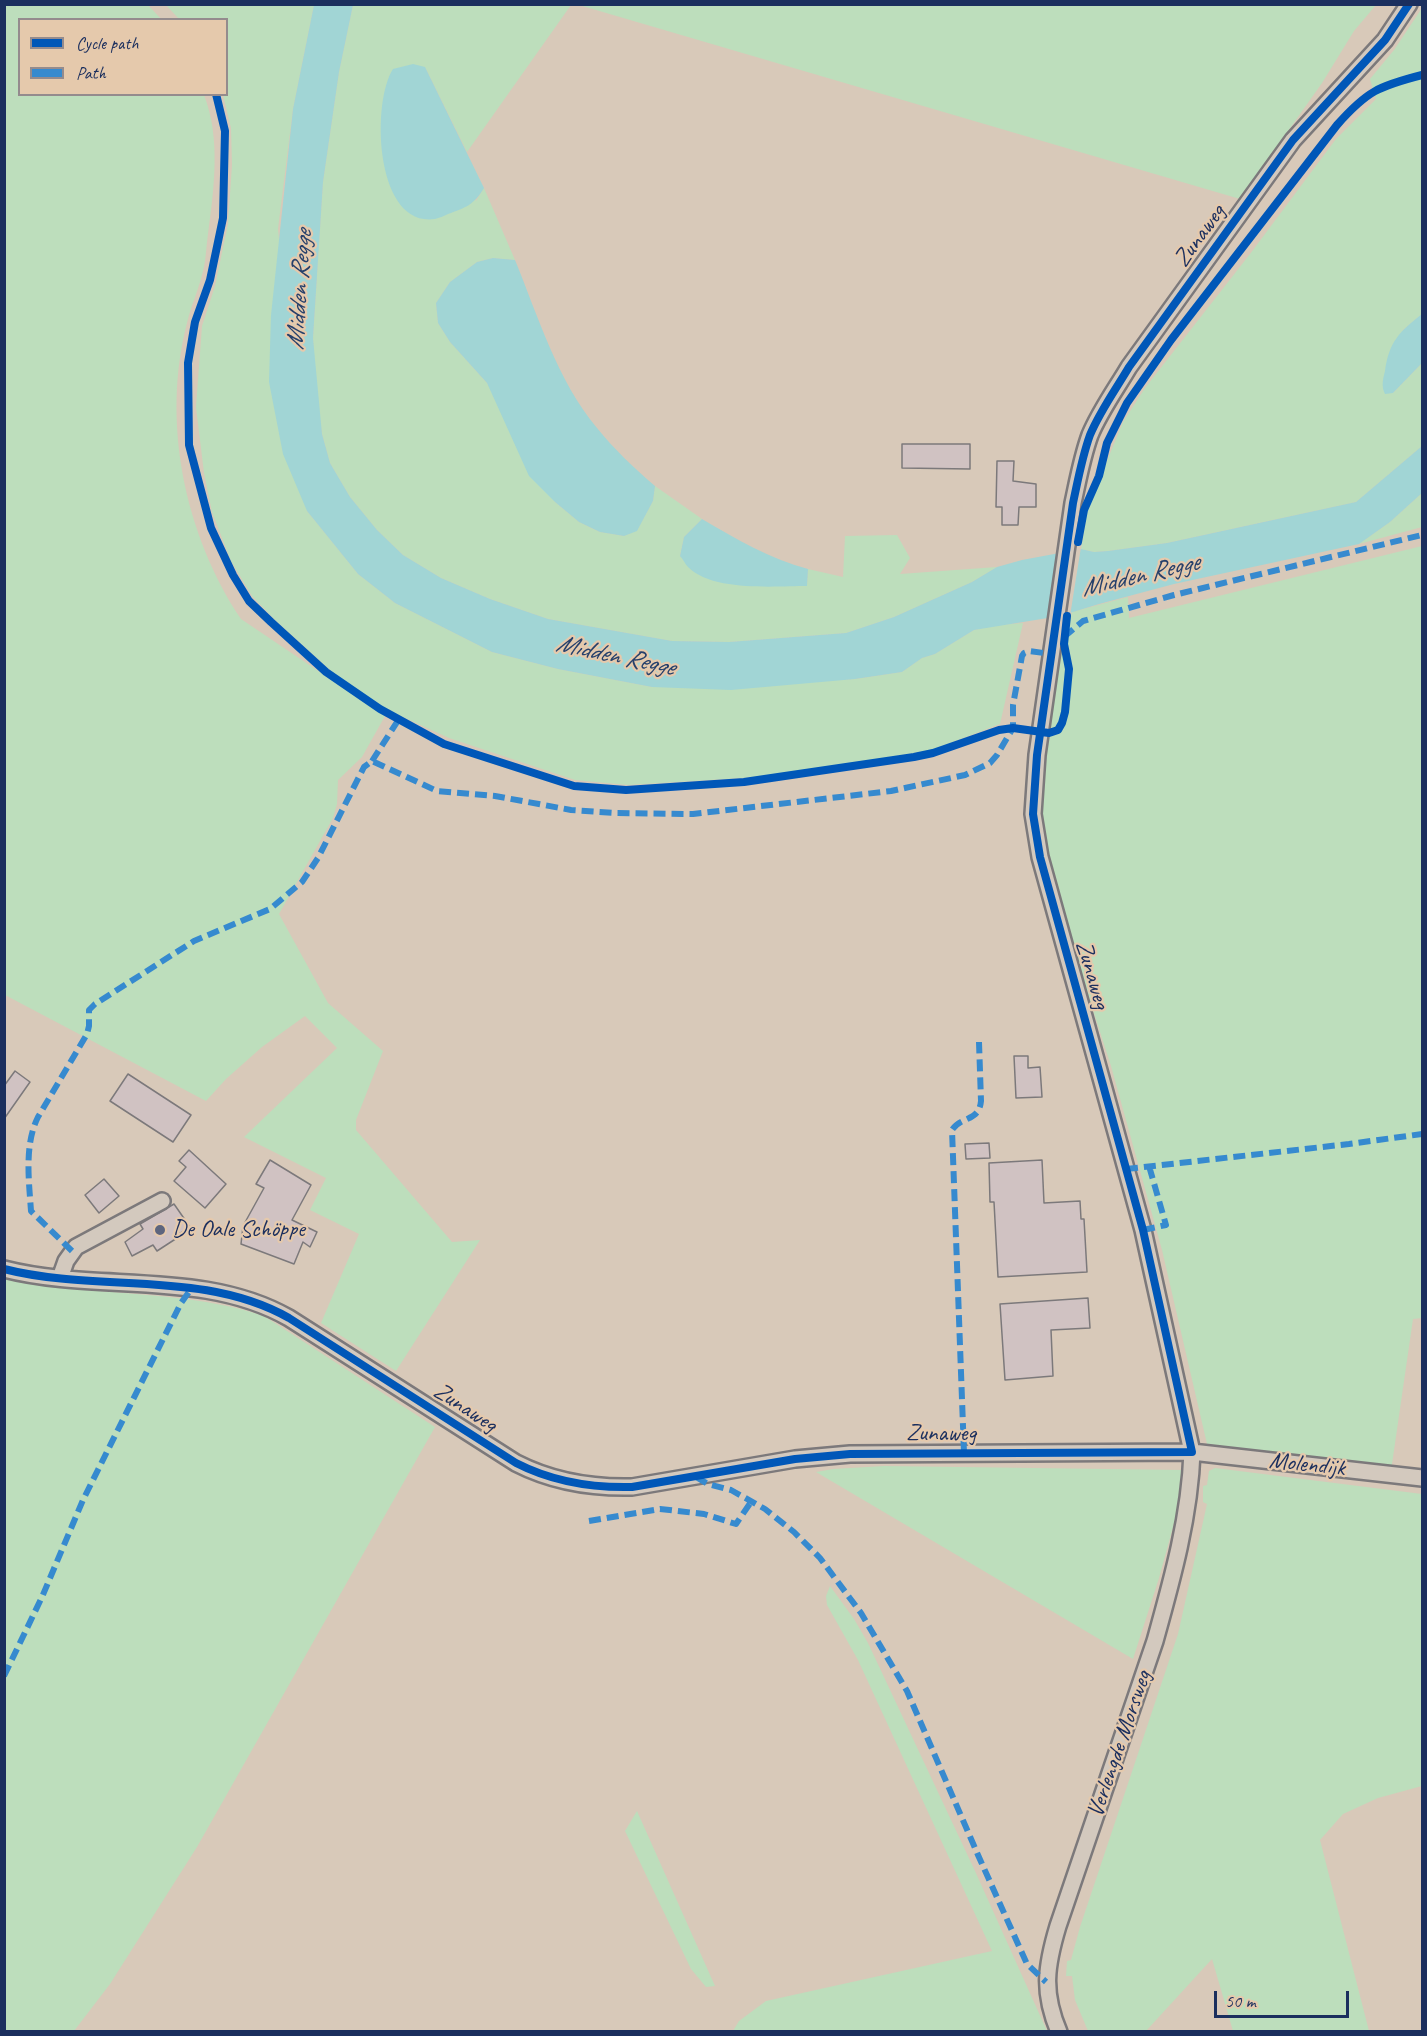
<!DOCTYPE html>
<meta charset="utf-8">
<style>
body{margin:0}
#map{position:relative;width:1427px;height:2036px;overflow:hidden;background:#d8c9b9;font-family:Caveat,sans-serif}
canvas{display:block}
.frame{position:absolute;inset:0;border:6px solid #1b2f5e;pointer-events:none}
.legend{position:absolute;left:18px;top:18px;width:210px;height:78px;box-sizing:border-box;background:#e5c9ac;border:2px solid #948b8d;margin:0;padding:8px 10px;list-style:none;font-size:18px;color:#1b2f5e}
.legend li{display:flex;align-items:center;gap:12px;height:30px}
.legend b{width:30px;border:2px solid #948b8d}
.scale{position:absolute;left:1214px;top:1991px;width:135px;height:27px;box-sizing:border-box;border:3px solid #1b2f5e;border-top:0;padding-left:8px;font-size:18px;line-height:21px;white-space:nowrap;color:#1b2f5e;-webkit-text-stroke:4px #e5c9ac;paint-order:stroke}
</style>
<div id="map">
<canvas width="1427" height="2036"></canvas>
<div class="frame"></div>
<ul class="legend">
<li><b style="height:8px;background:#0057b8"></b>Cycle path</li>
<li><b style="height:8px;background:#368acf"></b>Path</li>
</ul>
<div class="scale">50 m</div>
</div>
<script>
const context = document.querySelector('canvas').getContext('2d');
context.lineJoin = 'round';
function fillPath(path, color) {
  context.fillStyle = color;
  context.fill(path, 'evenodd');
}
function stroke(path, color, width, dash) {
  context.strokeStyle = color;
  context.lineWidth = width;
  context.lineCap = dash ? 'butt' : 'round';
  context.setLineDash(dash || []);
  context.stroke(path);
}
function write(font, color, halo, rows, align = 'center') {
  context.font = font + ' Caveat,sans-serif';
  context.lineWidth = 4.5;
  context.setLineDash([]);
  context.textBaseline = 'middle';
  context.strokeStyle = halo;
  context.fillStyle = color;
  for (const [text, x, y, turn = 0] of rows) {
    context.save();
    context.translate(x, y);
    context.rotate((+turn || 0) * Math.PI / 180);
    context.textAlign = isNaN(turn) ? turn : align;
    if (halo) context.strokeText(text, 0, 0);
    context.fillText(text, 0, 0);
    context.restore();
  }
}
const green = new Path2D(`
 M4,5H148L161,19L20,20V94L204,95C221,138 214,189 208,234C206,248 206,262 202,275C198,291 191,306 187,323C161,422 185,535 241,619L385,716L362,757L338,780L337,804L333,818L279,914L328,1003L383,1051L356,1120V1130L452,1242L480,1240L396,1371L321,1323L359,1234L310,1210L326,1178L244,1137L337,1048L305,1016L262,1047L226,1079L206,1101L5,995Z
 M166,5H314L293,109L278,229L307,511L358,574L395,603L492,652L558,669L652,687L855,679L902,672L922,658L935,654L974,630L998,625L1023,623L1000,724L932,750L825,768L759,777L628,785L575,780L449,738L381,707L331,671L274,619L252,596L231,561L212,512L204,473L196,407L202,326L215,286L228,224L232,165L231,128L223,95L226,94V20L179,19Z
 M353,5H571L467,152L425,67L476,201L484,188L515,260L493,258L477,262L450,282L436,303L438,323L450,342L487,383L555,502L579,522L600,532L624,536L637,530L653,501L655,486L702,519L684,537L680,556L807,585L808,569L843,577L845,536L897,535L910,558L900,574L997,567L972,582L894,617L846,633L729,642L672,641L548,619L490,599L441,578L403,555L377,530L350,497L330,463L322,434L315,380L313,338L323,182L339,72Z
 M579,5L1376,4V5L1354,31L1322,83L1240,199Z
 M1422,8V314L1403,330L1393,393L1422,363V446L1356,502L1167,543L1108,551L1094,552L1081,549L1088,507L1123,422L1145,388L1250,254L1336,139L1376,99L1370,79L1394,50Z
 M1422,493V527L1359,544L1390,522Z
 M1422,546V1318L1413,1319L1391,1471L1207,1444L1162,1250L1111,1066L1055,892L1046,856L1039,814L1045,738L1057,734L1065,723L1073,670L1068,646L1067,632L1072,612L1128,597L1129,618Z
 M1060,643C1070,657 1069,722 1051,731L1048,729Z
 M4,1278C27,1286 54,1286 77,1289C139,1295 204,1296 264,1316L435,1427L197,1847L110,1984L74,2031H5Z
 M884,1466L1183,1470L1181,1498L1159,1578L1133,1659L816,1472L833,1469Z
 M1215,1468L1422,1494V1786L1378,1798L1343,1814L1320,1840L1369,2031H1233L1212,1959L1146,2031H1088L1075,2000L1072,1976H1066L1067,1961L1071,1960L1080,1927L1178,1634L1207,1504L1203,1502V1486L1207,1485L1209,1471Z
 M830,1586L854,1619L868,1643L975,1871L1047,2031H733L739,2021L766,2001L992,1951L858,1660L827,1605L826,1596Z
 M637,1811L715,1986L706,1987L691,1969L625,1831Z`);
const water = new Path2D(`
 M314,5H353L339,72L323,182L313,338L322,434L330,463L350,497L377,530L403,555L441,578L490,599L548,619L672,641L729,642L846,633L894,617L972,582L997,567L1022,560L1081,549L1094,552L1108,551L1167,543L1356,502L1422,446V493L1390,522L1359,544L1174,584L1099,604L1060,616L974,630L935,654L922,658L902,672L855,679L731,690L652,687L558,669L492,652L395,603L358,574L307,511L283,454L269,382L271,315L293,109Z
 M413,64L425,67L484,188C474,205 465,208 448,214C444,216 439,218 435,219C375,228 371,103 393,69Z
 M493,258L515,260C538,316 557,380 597,428C614,449 634,468 655,486L653,501L637,531L624,536L600,532L579,522L555,502L529,476L487,383L450,342L438,323L436,303L450,282L477,262Z
 M1422,314V363L1393,393L1385,394C1381,386 1383,379 1385,371C1389,342 1399,332 1422,314Z
 M702,519C736,539 770,559 808,569L807,586C775,586 713,592 688,567C685,564 683,559 680,556L684,537Z`);
const pier = new Path2D(`
 M1081,547L1070,616L1047,621L1057,550Z`);
const building = new Path2D(`
 M902,444H970V469L902,468Z
 M997,461H1014L1013,481L1036,484V507H1019L1018,525H1002V507H996Z
 M1014,1056H1028V1068L1040,1067L1042,1097L1016,1098Z
 M15,1071L30,1082L4,1119V1086Z
 M128,1074L191,1115L173,1142L110,1101Z
 M989,1143L990,1158L966,1159L965,1144Z
 M189,1150L226,1184L205,1208L174,1181L186,1167L179,1161Z
 M270,1160L311,1185L292,1220L317,1232L310,1247L303,1242L294,1264L241,1244L243,1226L264,1188L256,1184Z
 M1042,1160L1044,1203L1080,1201L1081,1219H1084L1087,1272L998,1277L994,1202H990L989,1163Z
 M104,1179L119,1196L99,1213L85,1195Z
 M174,1204L190,1227L176,1236L177,1238L157,1251L153,1245L132,1256L125,1242L143,1229L140,1224Z
 M1088,1298L1090,1328L1051,1330L1053,1376L1005,1380L1000,1304Z`);
const street = new Path2D(`
 M4,1269C98,1293 203,1269 289,1318L516,1463C553,1482 591,1488 632,1487L795,1459L850,1454L1192,1452L1143,1230L1040,857L1033,814L1037,755L1073,503C1078,480 1082,457 1090,435C1100,411 1116,389 1129,367L1293,140L1385,40L1409,4
 M60,1278L66,1261L76,1247L162,1201
 M1059,2032C1042,1992 1046,1966 1058,1926L1155,1641C1172,1580 1190,1516 1192,1452L1422,1478`);
const quiet = new Path2D(`
 M1064,637L1083,621L1174,595L1422,535
 M372,761L399,719
 M1126,1169L1349,1144L1422,1134
 M1143,1230L1166,1225L1149,1166
 M72,1251L31,1211C29,1181 24,1145 38,1117L87,1034L89,1026V1010L95,1004L194,941L270,909L302,882L318,858L364,767L372,761L437,791L495,796L571,810L616,813L693,814L891,791L965,775L990,763L997,755L1013,728V705L1022,656L1024,653L1029,651L1051,654L1053,651
 M964,1453L952,1130C961,1116 979,1122 981,1101L979,1042
 M696,1477L708,1484L731,1490L765,1509L794,1532L820,1558L861,1613L907,1691L978,1855L1027,1964L1046,1982
 M589,1521L660,1509L704,1514L736,1524L751,1502
 M4,1676L42,1597L83,1500L181,1303L191,1289`);
const cycleway = new Path2D(`
 M216,94L225,131L223,218L210,280L195,322L188,363L189,445L211,528L233,575L249,601L271,622L326,672L380,709L444,744L574,786L626,790L744,782L914,757L933,753L999,730L1013,728L1049,733L1058,730L1062,723L1065,712L1069,669L1064,644L1067,616
 M1078,542L1084,510L1099,476L1107,443L1127,403L1171,340L1337,125C1367,91 1379,86 1422,75
 M4,1269C98,1293 203,1269 289,1318L516,1463C553,1482 591,1488 632,1487L795,1459L850,1454L1192,1452L1143,1230L1040,857L1033,814L1037,755L1073,503C1078,480 1082,457 1090,435C1100,411 1116,389 1129,367L1293,140L1385,40L1409,4`);
const markers = [
 [160,1230,6,"#5d657e"]
];
const streetNames = [
 ["Zunaweg",1200,236,-54],
 ["Zunaweg",1092,975,74],
 ["Zunaweg",465,1408,33],
 ["Zunaweg",941,1434],
 ["Molendijk",1307,1465,6],
 ["Verlengde Morsweg",1120,1744,-71]
];
const poiNames = [
 ["De Oale Schöppe",172,1230]
];
const waterNames = [
 ["Midden Regge",300,290,-86],
 ["Midden Regge",1140,576,-13],
 ["Midden Regge",615,656,12]
];
fillPath(green, '#bddebc');
fillPath(water, '#a1d5d5');
fillPath(pier, '#d8c9b9');
fillPath(building, '#d0c2c2');
stroke(building, '#7c797b', 1.5);
stroke(street, '#7c797b', 20);
stroke(street, '#d3c9be', 15);
stroke(quiet, '#368acf', 6, [12, 6]);
stroke(cycleway, '#0057b8', 8);
for (const [x, y, r, color] of markers) {
  const dot = new Path2D();
  dot.arc(x, y, r, 0, 2 * Math.PI);
  context.fillStyle = color;
  context.fill(dot);
  stroke(dot, '#e5c9ac', 2);
}
write('24px', '#1b2f5e', '#e5c9ac', streetNames);
write('24px', '#1b2f5e', '#e5c9ac', poiNames, 'left');
write('italic 26px', '#26406b', '#e5c9ac', waterNames);
</script>
